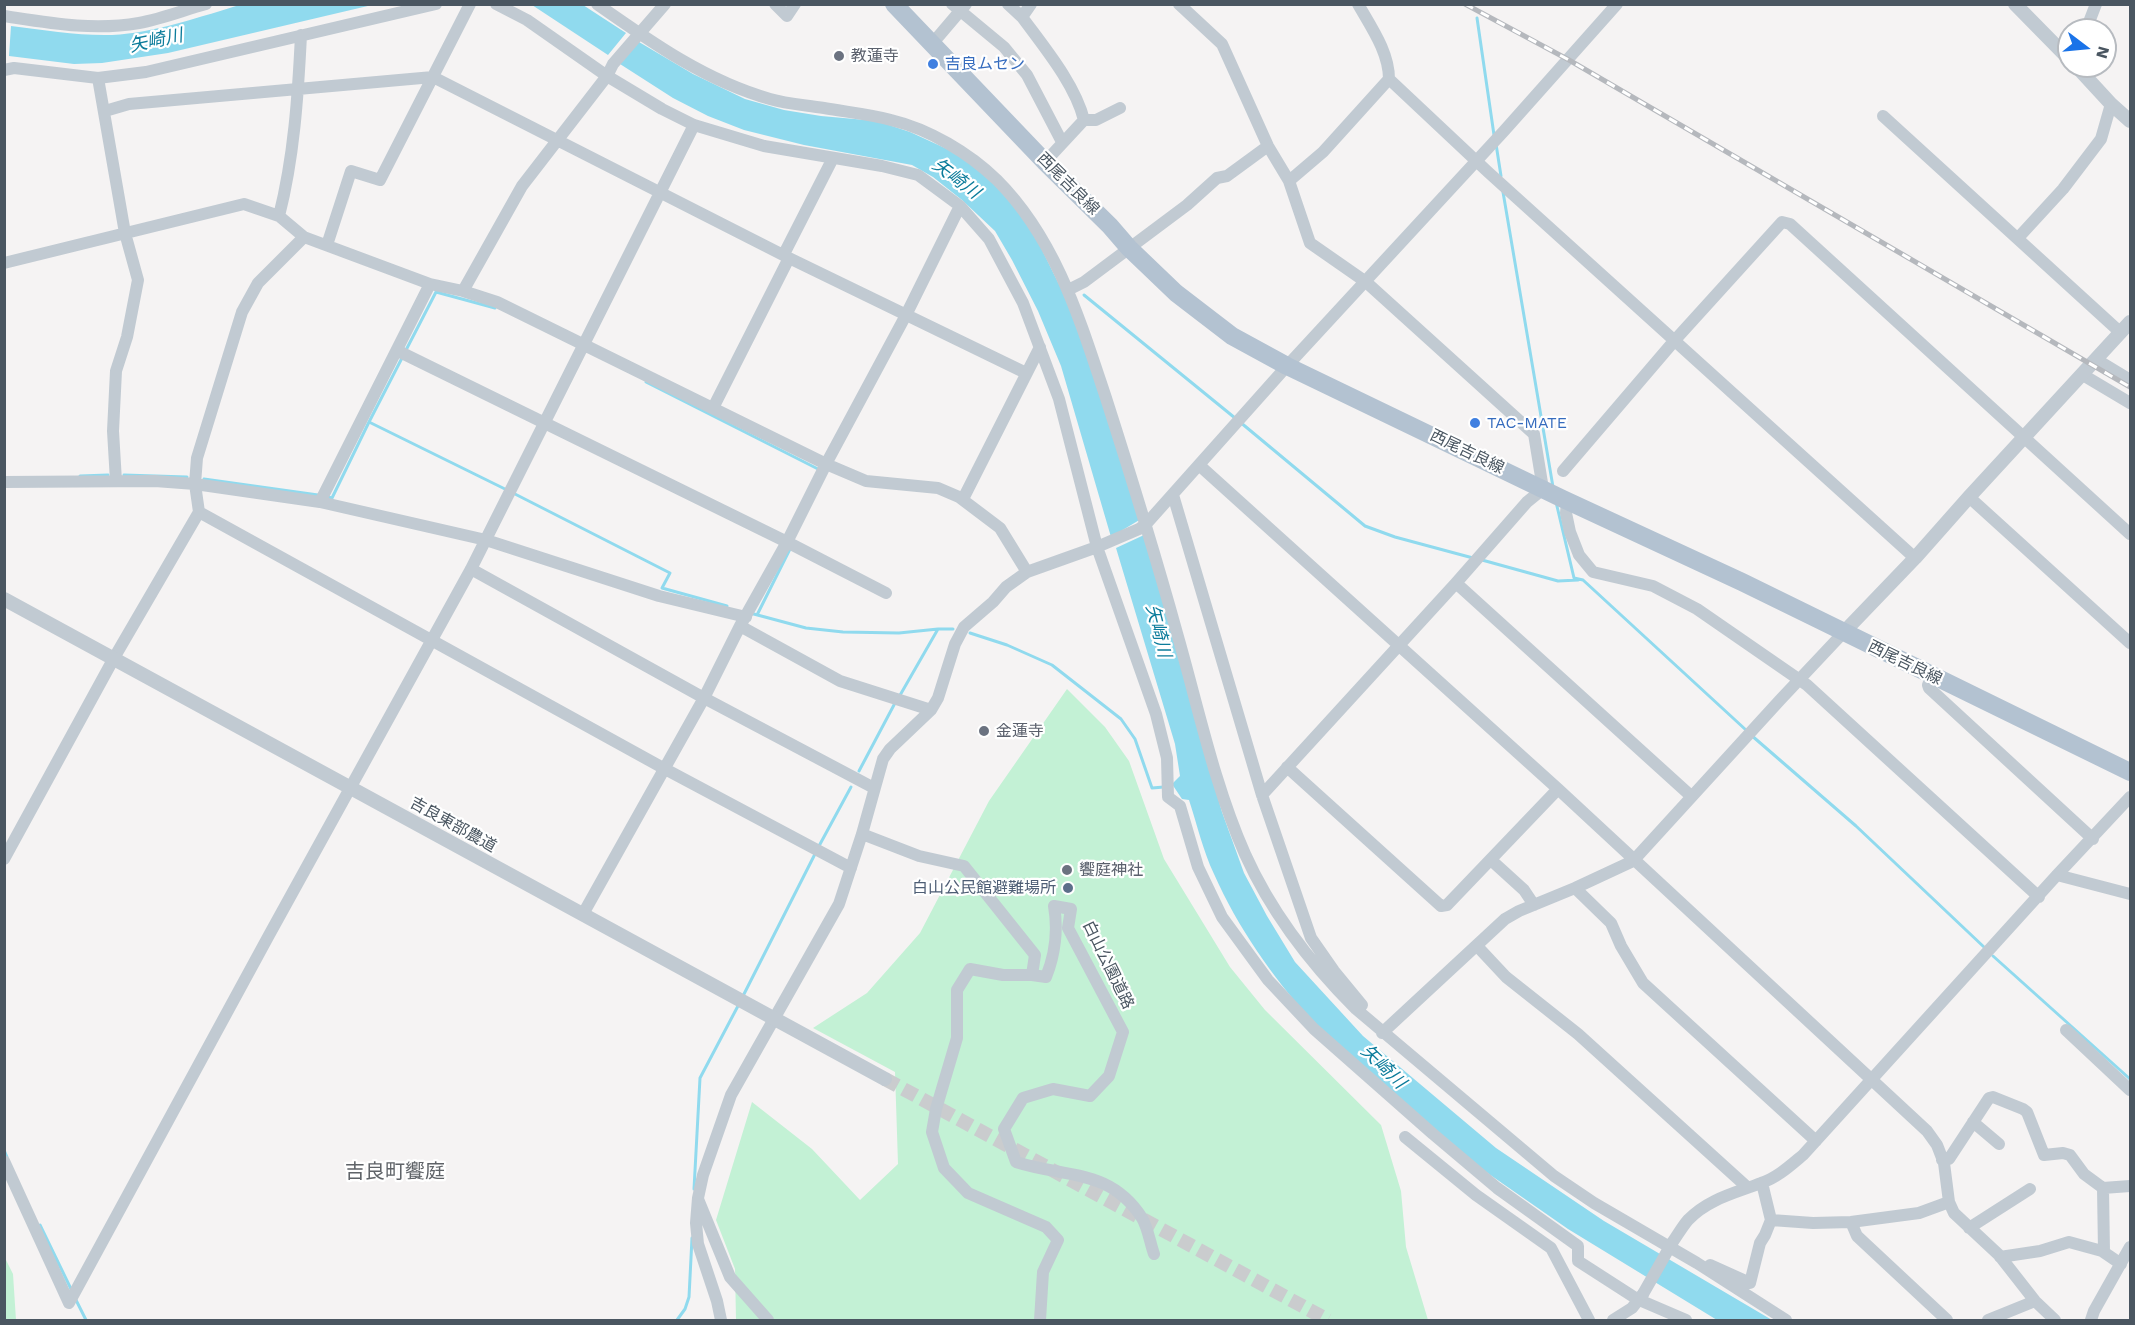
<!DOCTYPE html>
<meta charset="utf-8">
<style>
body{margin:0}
#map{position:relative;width:2135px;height:1325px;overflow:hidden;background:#f5f3f3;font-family:"Work Sans",sans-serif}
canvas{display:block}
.frame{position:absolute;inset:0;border:6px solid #4a5661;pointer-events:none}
.north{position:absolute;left:2057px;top:18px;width:60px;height:60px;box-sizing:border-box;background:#fff;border:2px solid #b7bbc0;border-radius:50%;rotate:106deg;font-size:16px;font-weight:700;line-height:24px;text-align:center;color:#4a5661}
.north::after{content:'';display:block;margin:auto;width:21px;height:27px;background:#1a73e8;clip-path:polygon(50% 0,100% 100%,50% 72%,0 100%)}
</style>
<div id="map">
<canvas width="2135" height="1325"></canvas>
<div class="frame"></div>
<div class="north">N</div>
</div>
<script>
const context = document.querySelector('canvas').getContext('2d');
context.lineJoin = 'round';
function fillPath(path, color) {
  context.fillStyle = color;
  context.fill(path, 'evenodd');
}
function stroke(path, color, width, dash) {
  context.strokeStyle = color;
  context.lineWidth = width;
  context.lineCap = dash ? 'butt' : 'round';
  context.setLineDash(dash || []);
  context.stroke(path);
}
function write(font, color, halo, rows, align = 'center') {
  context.font = font + ' "Work Sans","Noto Sans JP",sans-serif';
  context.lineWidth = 4.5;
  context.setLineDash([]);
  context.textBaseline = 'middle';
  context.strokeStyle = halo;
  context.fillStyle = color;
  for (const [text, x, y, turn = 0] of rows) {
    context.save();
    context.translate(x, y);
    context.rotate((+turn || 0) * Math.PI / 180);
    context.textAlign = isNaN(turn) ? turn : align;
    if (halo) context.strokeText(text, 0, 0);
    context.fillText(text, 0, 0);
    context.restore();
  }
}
const green = new Path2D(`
 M1067,689L1105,727L1129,761L1164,859L1230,967L1265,1010L1381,1125L1401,1191L1406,1247L1428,1320H736L735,1269L716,1220L752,1102L812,1149L860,1200L898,1164L895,1072L813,1028L867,993L920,933L989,801Z
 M5,1258L13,1274L16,1320H5Z`);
const water = new Path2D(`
 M243,4L372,5L168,53L102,63L74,64L9,56L11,26C45,30 79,36 112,35C155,33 202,16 243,4Z
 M532,5H583L626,33L608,55Z
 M639,42L693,74L745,99L784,110L821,116L877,121L910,132L958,154L996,185L1028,221L1073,313L1141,519L1111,537L1061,366L1038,311L1012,260L995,231L962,200L933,177L912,165L804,145L744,130L708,116L673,98L620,64Z
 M1144,535L1222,812L1244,873L1267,916L1295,962L1363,1036L1496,1148L1604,1221L1772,1320H1717L1568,1229L1463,1156L1311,1020C1272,976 1238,928 1214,874C1203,851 1197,824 1189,800L1182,799L1172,784L1180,776L1175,744L1116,548Z`);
const stream = new Path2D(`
 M1477,18L1494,135
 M1496,144L1501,176
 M1503,192L1553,487
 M1084,295L1235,418
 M405,352L436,292L495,308
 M646,382L820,470
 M369,422L402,358
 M1240,422L1365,526L1395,537L1473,558
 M124,475L187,477
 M80,476L108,475
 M204,479L318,495
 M513,493L670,573L662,588L727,606
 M328,497L332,498L369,422L507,490
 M1556,502L1574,578L1583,580L1746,730
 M1482,560L1558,581L1578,580
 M750,613L806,628L843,632L899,633L938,629H953
 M757,615L791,547
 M970,633L1007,645L1052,665L1121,719L1135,739L1152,788L1164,787
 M899,697L938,629
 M1751,735L1856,826L1985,948
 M859,771L895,703
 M819,846L851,787
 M1993,956L2130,1079
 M743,996L816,852
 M4,1150L7,1157
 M694,1189L700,1078L739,1004
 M40,1225L71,1289
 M75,1298L86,1320
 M677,1320L685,1309L689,1297L692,1238`);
const tertiaryTunnel = new Path2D(`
 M885,1079L1328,1320`);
const minor = new Path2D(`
 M496,4L527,20L607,76L662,109L694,125L764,146L882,166L918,175L960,206L989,239L1023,303L1059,399L1097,547L1156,714L1167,758L1168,797L1180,806L1198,867L1222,917L1268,980L1314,1029L1433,1134L1497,1188L1578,1246V1261L1637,1299L1686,1320
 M597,4C651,42 706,81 770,99C787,104 806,105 824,108C846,112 869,114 891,120C929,129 969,153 997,180C1056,239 1080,320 1106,398C1131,476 1155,554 1177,633C1198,706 1214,784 1245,854C1271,912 1312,965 1356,1009L1554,1176L1594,1203L1697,1263L1786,1320
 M775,4L787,16L795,4
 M952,4L1004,47L1027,75L1062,142
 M1008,4L1022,17L1031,4
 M1179,4L1222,44L1268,146L1289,181L1310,243L1366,282L1534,434L1543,489L1527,502L1456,583L1262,795
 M4,16C50,23 93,31 139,23C162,19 184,10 206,4
 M1022,17C1044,47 1075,84 1084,120
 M2086,30L2096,4
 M932,44L966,4
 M4,70L14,68L98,78L146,72L436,4
 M98,78L125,233L138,280L127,337L116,371L113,431L116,481
 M1389,79L1488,172L1915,558
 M105,111L129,104L433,77L789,258L1026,373
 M1883,116L2121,333
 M1045,162L1084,120H1096L1120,108
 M1289,181L1323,152L1389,79C1389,52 1371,27 1358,4
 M279,216C294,157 298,96 301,35
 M304,237L258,283L242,312L197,458L195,484L199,512L665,769L851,868
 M2018,238L2063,189L2101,139L2111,104
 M327,245L351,171L380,180L470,4
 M784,254L833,158
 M4,263L244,204L279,216L304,237L430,284
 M1068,290L1084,282L1187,205L1217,178L1227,176L1268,146
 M463,291L522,186L607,76L613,64L665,4
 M398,351L787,542L886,593
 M2097,360L2130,380
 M2083,375L2130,403
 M713,408L789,258
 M1199,465L1558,789L1927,1131L1937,1145L1944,1163L1949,1202L1954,1213L1999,1255L2035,1301L2055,1320
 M1563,471L1675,340L1782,222L1790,224L2130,534
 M4,482L155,481L195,484L320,502L486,540L659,596L746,617
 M1173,495L1262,795L1311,938L1334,971L1362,1005
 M1969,497L2130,643
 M963,499L1040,347
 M1567,501L1566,513L1570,532L1579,555L1593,572L1653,586L1697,609L1807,685L2039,897
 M320,502L430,284L463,291L497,302L826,464L866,481L938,488L959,497L1000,528L1027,572
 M471,569L704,698L874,788
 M1456,583L1691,796
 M740,626L840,681L931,710
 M1932,676L1928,685L1929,688L2093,839
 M1287,767L1441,906L1447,905L1558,789
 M862,834L919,856L964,866L1035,955L1032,975H1003L970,969L957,990V1038L936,1109L932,1132L944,1168L968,1193L1046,1227L1058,1240L1043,1272L1040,1320
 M4,859L114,658L199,512
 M1491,860L1524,890L1534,905
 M2057,875L2130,894
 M1575,888L1611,923L1621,946L1643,983L1816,1141
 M583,914L704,698L740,626L787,542L826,464L906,315L960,206
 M1477,946L1506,977L1578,1034L1747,1187
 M1032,975L1046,977C1055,955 1058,929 1054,906L1071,909L1068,928L1123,1032L1109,1076L1090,1096L1053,1089L1023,1098L1004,1129L1016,1162C1065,1178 1110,1168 1142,1218C1148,1228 1150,1243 1154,1254
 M2066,1030L2130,1090
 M1382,1033L1505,919L1519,911L1575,888L1633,861L1780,700L1844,632
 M1973,1122L1999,1144
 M1405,1137L1476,1195L1551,1248L1589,1320
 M1942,1160L1949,1159L1989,1098L1993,1097L2023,1109L2027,1112L2044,1155L2063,1153L2070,1155L2084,1174L2103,1188L2104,1252
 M4,1161L69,1303
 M2103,1188L2130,1186
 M698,1199L730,1277L768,1320
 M1771,1220L1813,1223L1851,1222L1919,1213L1949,1202
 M1851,1222L1857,1236L1947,1320
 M1969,1228L2030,1189
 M1672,1243C1677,1236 1682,1227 1688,1220C1708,1199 1735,1193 1761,1183C1777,1178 1791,1165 1803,1155L2057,875L2130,797
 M2000,1257L2040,1251L2069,1242L2102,1251L2121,1264
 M1710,1265L1750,1283L1760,1243L1765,1235L1771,1220L1762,1183
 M69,1303L268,937L471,569L694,125
 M721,1320L717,1301L698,1244L696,1223L698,1198L703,1175L731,1095L839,904L862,834L883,759L890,749L931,710L938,698L955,644L964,627L993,602L1006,587L1027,572L1097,547L1139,529L1147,523L1287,366L1504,131L1617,4
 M1613,1320L1632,1308L1643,1294
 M1988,1320L2035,1301
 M2091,1320L2094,1311L2130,1247`);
const tertiary = new Path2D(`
 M2015,4L2069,59
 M2076,66L2111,104L2130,121
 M4,599L885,1079
 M1844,632L1915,558L1969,497L2130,322`);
const primary = new Path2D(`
 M894,4L1045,162L1110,226L1129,248L1176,293L1232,336L1287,366L1563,499L1742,582L2130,772`);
const rail = new Path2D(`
 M1465,4L1569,60L2130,387`);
const minorBridge = new Path2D(`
 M1643,1294L1672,1243`);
const markers = [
 [839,56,6,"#6b7280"],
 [933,64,6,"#3f7fe0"],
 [1475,423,6,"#3f7fe0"],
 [984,731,6,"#6b7280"],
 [1067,870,6,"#6b7280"],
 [1068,888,6,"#5c6f8a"]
];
const worshipNames = [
 ["教蓮寺",851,56],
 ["金蓮寺",996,731],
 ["饗庭神社",1079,870]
];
const shopNames = [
 ["吉良ムセン",945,64],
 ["TAC-MATE",1487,423]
];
const streetNames = [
 ["西尾吉良線",1068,184,45],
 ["西尾吉良線",1467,452,26],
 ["西尾吉良線",1905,663,26],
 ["吉良東部農道",453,825,29],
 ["白山公園道路",1108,965,64]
];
const serviceNames = [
 ["白山公民館避難場所",1056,888]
];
const waterNames = [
 ["矢崎川",156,41,-12],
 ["矢崎川",956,179,37],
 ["矢崎川",1158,631,76],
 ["矢崎川",1383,1067,44]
];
const quarterNames = [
 ["吉良町饗庭",395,1172]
];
fillPath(green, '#c3f1d5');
fillPath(water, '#90daee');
stroke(stream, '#90daee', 3);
stroke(tertiaryTunnel, '#caccce', 14, [14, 7]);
stroke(minor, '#c1cad2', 12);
stroke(tertiary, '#c1cad2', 14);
stroke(primary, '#b3c2d1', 18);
stroke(rail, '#b5b8bd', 5);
stroke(rail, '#fff', 3, [9]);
stroke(minorBridge, '#c1cad2', 12);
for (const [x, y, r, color] of markers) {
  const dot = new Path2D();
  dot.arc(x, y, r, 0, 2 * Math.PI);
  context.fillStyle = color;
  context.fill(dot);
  stroke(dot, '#fff', 2);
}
write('16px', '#5b616d', '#fff', worshipNames, 'left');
write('16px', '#366cbe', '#fff', shopNames, 'left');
write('16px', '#4a5661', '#fff', streetNames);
write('16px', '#4e5e75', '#fff', serviceNames, 'right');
write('italic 18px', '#0c7c9b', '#fff', waterNames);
write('20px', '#5f6368', '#fff', quarterNames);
</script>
